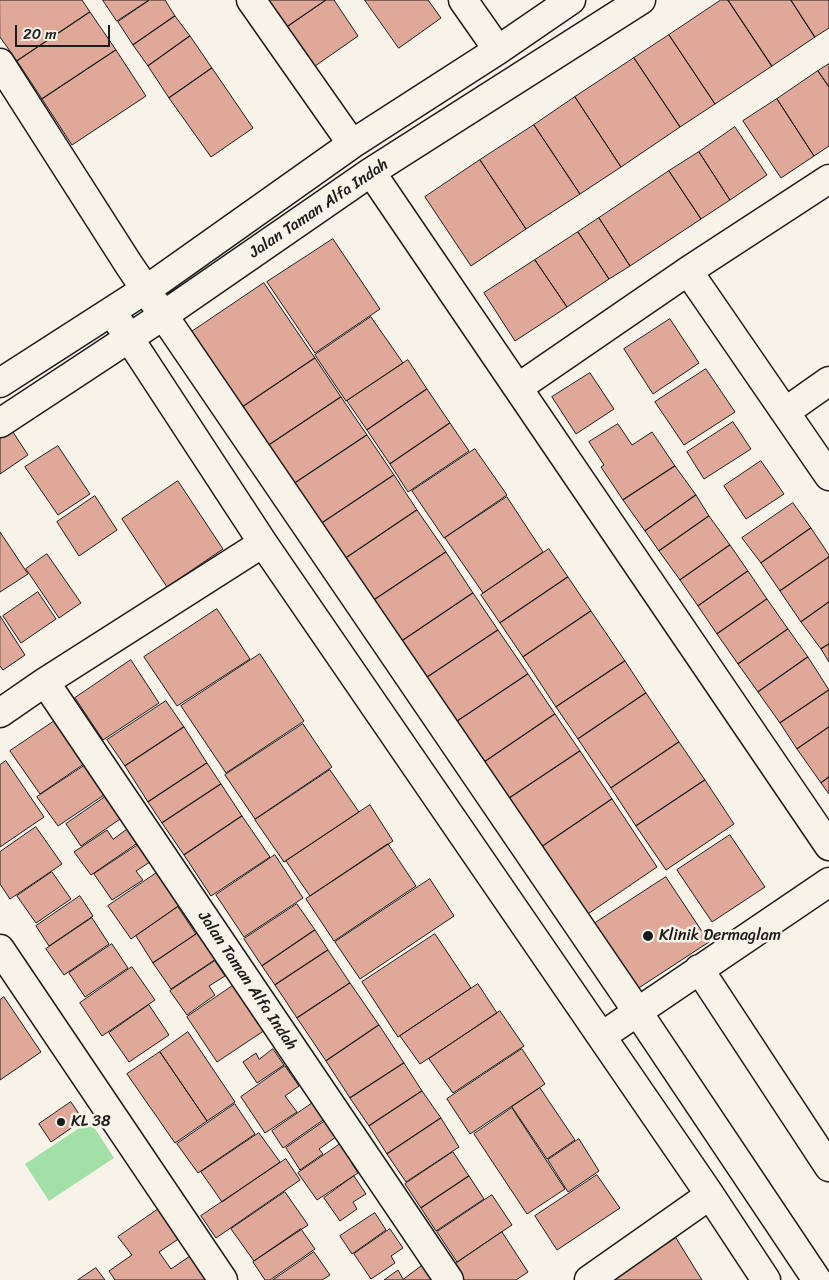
<!DOCTYPE html>
<style>
body{margin:0}
#map{position:relative;width:829px;height:1280px;overflow:hidden;background:#f7f3e8;font-family:Sriracha,sans-serif}
canvas{display:block}
.scale{position:absolute;left:15px;top:25px;width:95px;height:22px;box-sizing:border-box;border:2px solid #1c1c1c;border-top:0;padding-left:6px;font-size:15px;line-height:18px;white-space:nowrap;color:#1c1c1c;-webkit-text-stroke:4px #f7f3e8;paint-order:stroke}
</style>
<div id="map">
<canvas width="829" height="1280"></canvas>
<div class="scale">20 m</div>
</div>
<script>
const context = document.querySelector('canvas').getContext('2d');
context.lineJoin = 'round';
function fillPath(path, color) {
  context.fillStyle = color;
  context.fill(path, 'evenodd');
}
function stroke(path, color, width, dash) {
  context.strokeStyle = color;
  context.lineWidth = width;
  context.lineCap = dash ? 'butt' : 'round';
  context.setLineDash(dash || []);
  context.stroke(path);
}
function write(font, color, halo, rows, align = 'center') {
  context.font = font + ' Sriracha,sans-serif';
  context.lineWidth = 5;
  context.setLineDash([]);
  context.textBaseline = 'middle';
  context.strokeStyle = halo;
  context.fillStyle = color;
  for (const [text, x, y, turn = 0] of rows) {
    context.save();
    context.translate(x, y);
    context.rotate((+turn || 0) * Math.PI / 180);
    context.textAlign = isNaN(turn) ? turn : align;
    if (halo) context.strokeText(text, 0, 0);
    context.fillText(text, 0, 0);
    context.restore();
  }
}
const green = new Path2D(`
 M90,1121L114,1158L49,1201L25,1164Z`);
const building = new Path2D(`
 M0,0H82L90,12L17,61L0,37Z
 M103,0H149L117,21Z
 M150,0H165L175,16L133,45L118,22Z
 M259,0H326L281,31Z
 M326,0H334L358,36L308,71L281,31Z
 M365,0H428L441,18L399,48Z
 M721,0H728L772,66L715,104L669,35Z
 M728,0H791L815,37L772,66Z
 M791,0H829V28L815,37Z
 M90,12L116,50L42,99L17,61Z
 M175,16L190,36L148,66L133,45Z
 M669,35L715,104L680,127L634,58Z
 M190,36L212,68L169,98L148,66Z
 M116,50L146,96L72,145L42,99Z
 M634,58L680,127L621,167L575,97Z
 M829,64V87L818,71Z
 M212,68L253,128L211,157L169,98Z
 M818,71L829,87V146L814,156L777,99Z
 M575,97L621,167L580,194L534,125Z
 M777,99L814,156L781,178L743,121Z
 M534,125L580,194L526,229L480,160Z
 M735,127L767,175L730,200L699,152Z
 M699,152L730,200L701,219L669,171Z
 M480,160L526,229L471,266L425,197Z
 M669,171L701,219L630,266L599,218Z
 M599,218L630,266L609,279L578,232Z
 M578,232L609,279L567,307L535,260Z
 M333,239L380,309L315,353L267,282Z
 M535,260L567,307L515,341L484,293Z
 M264,283L315,358L238,410L187,335Z
 M371,317L403,363L346,401L315,355Z
 M670,319L699,363L653,394L624,349Z
 M315,358L341,397L263,449L238,410Z
 M408,360L427,389L367,430L347,401Z
 M706,369L735,412L684,445L655,402Z
 M590,373L614,409L576,434L552,397Z
 M427,389L450,423L390,464L367,430Z
 M341,397L367,435L289,487L263,449Z
 M733,422L751,449L704,479L687,452Z
 M7,423L28,455L0,474V428Z
 M450,423L469,451L408,492L390,464Z
 M618,424L632,445L652,432L675,466L623,500L601,467L604,465L589,442Z
 M367,435L394,475L316,527L289,487Z
 M58,446L90,494L58,515L25,467Z
 M475,449L507,495L444,538L412,491Z
 M761,461L784,494L746,519L724,486Z
 M675,466L696,495L645,531L623,500Z
 M394,475L417,510L340,562L316,527Z
 M178,481L223,549L167,587L122,519Z
 M696,495L709,516L659,551L645,531Z
 M95,496L117,530L79,556L57,522Z
 M507,497L543,552L483,593L445,538Z
 M793,503L811,528L761,563L742,538Z
 M417,510L446,552L368,604L340,562Z
 M709,516L730,545L680,580L659,551Z
 M811,528L829,555V557L780,591L761,563Z
 M0,532L28,574L0,592Z
 M730,545L748,571L698,606L680,580Z
 M549,549L568,577L500,623L481,595Z
 M446,552L473,593L396,645L368,604Z
 M47,554L81,603L59,618L26,569Z
 M829,557V602L801,622L780,591Z
 M748,571L767,599L717,634L698,606Z
 M568,577L591,611L523,657L500,623Z
 M38,592L56,619L21,643L3,616Z
 M473,593L498,630L420,682L396,645Z
 M767,599L788,629L738,664L717,634Z
 M829,602V644L821,649L801,622Z
 M217,609L250,659L177,706L144,657Z
 M591,611L625,661L556,707L523,657Z
 M0,616L25,655L3,670L0,666Z
 M788,629L808,657L758,692L738,664Z
 M498,630L528,674L450,726L420,682Z
 M829,644V662L821,649Z
 M260,654L304,721L226,773L181,706Z
 M808,657L829,690L780,723L758,692Z
 M131,660L159,703L103,740L75,698Z
 M625,661L646,693L578,739L556,707Z
 M528,674L555,714L477,767L450,726Z
 M829,690V727L797,749L780,723Z
 M646,693L679,742L611,788L578,739Z
 M166,701L184,727L125,766L107,740Z
 M555,714L580,751L502,803L477,767Z
 M62,716L91,759L40,794L10,751Z
 M303,724L332,767L255,819L225,775Z
 M184,727L207,763L148,802L125,766Z
 M829,727V777L821,783L797,749Z
 M679,742L705,780L636,826L611,788Z
 M580,751L612,799L534,852L502,803Z
 M93,760L113,789L58,826L37,797Z
 M6,761L44,817L0,847V765Z
 M207,763L221,784L162,823L148,802Z
 M330,770L359,812L284,862L255,820Z
 M829,777V794L821,783Z
 M705,780L734,824L666,870L636,826Z
 M221,784L242,816L184,855L162,823Z
 M108,795L123,817L81,846L66,824Z
 M612,799L657,867L579,920L534,852Z
 M370,805L393,841L310,896L286,861Z
 M242,816L270,857L211,896L184,855Z
 M36,827L62,864L10,899L0,884V852Z
 M129,828L139,842L91,875L74,852L107,830L113,839Z
 M730,835L765,887L712,922L677,870Z
 M388,844L416,886L334,941L306,899Z
 M138,845L150,862L136,871L143,880L112,900L94,874Z
 M275,855L303,898L244,937L216,895Z
 M161,870L184,902L131,939L108,906Z
 M52,872L71,899L36,923L17,896Z
 M666,877L709,942L628,995L586,929Z
 M430,879L454,916L360,979L335,942Z
 M80,896L93,916L49,946L36,926Z
 M297,904L315,930L262,966L244,939Z
 M178,907L196,934L153,963L136,936Z
 M92,918L109,944L64,975L46,949Z
 M315,930L328,950L275,985L262,966Z
 M201,931L219,957L171,989L153,963Z
 M435,934L471,988L398,1037L362,982Z
 M112,944L128,968L85,997L69,973Z
 M328,950L350,983L297,1018L275,985Z
 M215,961L225,976L209,986L215,995L187,1015L170,991Z
 M132,967L155,1000L102,1036L80,1003Z
 M350,983L379,1025L326,1061L297,1018Z
 M478,984L497,1013L420,1064L400,1036Z
 M234,985L265,1030L217,1062L187,1017Z
 M4,997L41,1052L0,1080V1000Z
 M149,1005L169,1035L129,1062L109,1033Z
 M500,1011L524,1046L453,1093L429,1059Z
 M379,1025L404,1063L350,1098L326,1061Z
 M188,1032L235,1102L207,1121L160,1052Z
 M273,1049L284,1065L257,1083L243,1062L256,1053L259,1059Z
 M522,1049L545,1084L470,1134L447,1099Z
 M160,1052L207,1121L175,1143L127,1074Z
 M404,1063L422,1091L369,1126L350,1098Z
 M285,1066L299,1086L285,1096L297,1112L265,1133L241,1097Z
 M540,1088L575,1140L547,1159L512,1107Z
 M422,1091L441,1118L387,1154L369,1126Z
 M71,1102L83,1120L51,1142L39,1124Z
 M314,1102L326,1118L283,1148L272,1131Z
 M235,1104L255,1134L198,1173L177,1144Z
 M512,1108L565,1189L527,1214L474,1134Z
 M441,1118L459,1147L406,1182L387,1154Z
 M325,1121L336,1137L319,1149L323,1154L300,1170L286,1148Z
 M259,1133L280,1162L222,1202L201,1172Z
 M579,1139L599,1171L568,1192L548,1160Z
 M346,1140L358,1157L351,1162L358,1173L317,1200L298,1173Z
 M453,1152L469,1176L421,1208L405,1184Z
 M286,1159L300,1180L216,1238L201,1216Z
 M597,1175L620,1208L557,1250L535,1216Z
 M354,1176L366,1194L353,1202L357,1209L340,1221L324,1198Z
 M469,1176L484,1199L436,1231L421,1208Z
 M285,1192L308,1225L254,1261L231,1229Z
 M492,1195L512,1225L457,1262L437,1232Z
 M160,1208L180,1238L159,1252L171,1269L190,1256L206,1280H115L109,1271L132,1255L118,1237Z
 M375,1213L386,1230L352,1254L340,1236Z
 M301,1229L315,1249L270,1280H265L253,1262Z
 M390,1229L403,1248L391,1256L395,1263L371,1279L354,1254Z
 M502,1232L528,1272L516,1280H460L451,1267Z
 M676,1238L702,1280H610Z
 M314,1252L330,1275L322,1280H273Z
 M423,1265L434,1280H384L398,1270L403,1279Z
 M96,1268L105,1280H78Z`);
const minor = new Path2D(`
 M251,0L352,144
 M463,0L498,50
 M0,63L129,265L637,1011L817,1280
 M371,172L829,846
 M688,271L829,476
 M112,312L263,543L708,1192L766,1280
 M0,383L160,280L352,144L498,50L571,0
 M519,387L688,271L829,179
 M785,412L829,381
 M0,423L164,315L371,172L641,0
 M45,682L449,1280
 M0,713L45,682L263,543
 M0,949L223,1280
 M699,969L829,1167
 M602,1036L829,882
 M589,1280L710,1195`);
const markers = [
 [648,936,6,"#1c1c1c"],
 [61,1122,5,"#1c1c1c"]
];
const streetNames = [
 ["Jalan Taman Alfa Indah",319,209,-34],
 ["Jalan Taman Alfa Indah",247,981,56]
];
const poiNames = [
 ["Klinik Dermaglam",659,936],
 ["KL 38",71,1122]
];
fillPath(green, '#a2e0a8');
fillPath(building, '#e0a899');
stroke(building, '#1c1c1c', 1);
stroke(minor, '#1c1c1c', 31);
stroke(minor, '#f7f3e8', 28);
for (const [x, y, r, color] of markers) {
  const dot = new Path2D();
  dot.arc(x, y, r, 0, 2 * Math.PI);
  context.fillStyle = color;
  context.fill(dot);
  stroke(dot, '#f7f3e8', 2);
}
write('16px', '#1c1c1c', '#f7f3e8', streetNames);
write('16px', '#1c1c1c', '#f7f3e8', poiNames, 'left');
</script>
